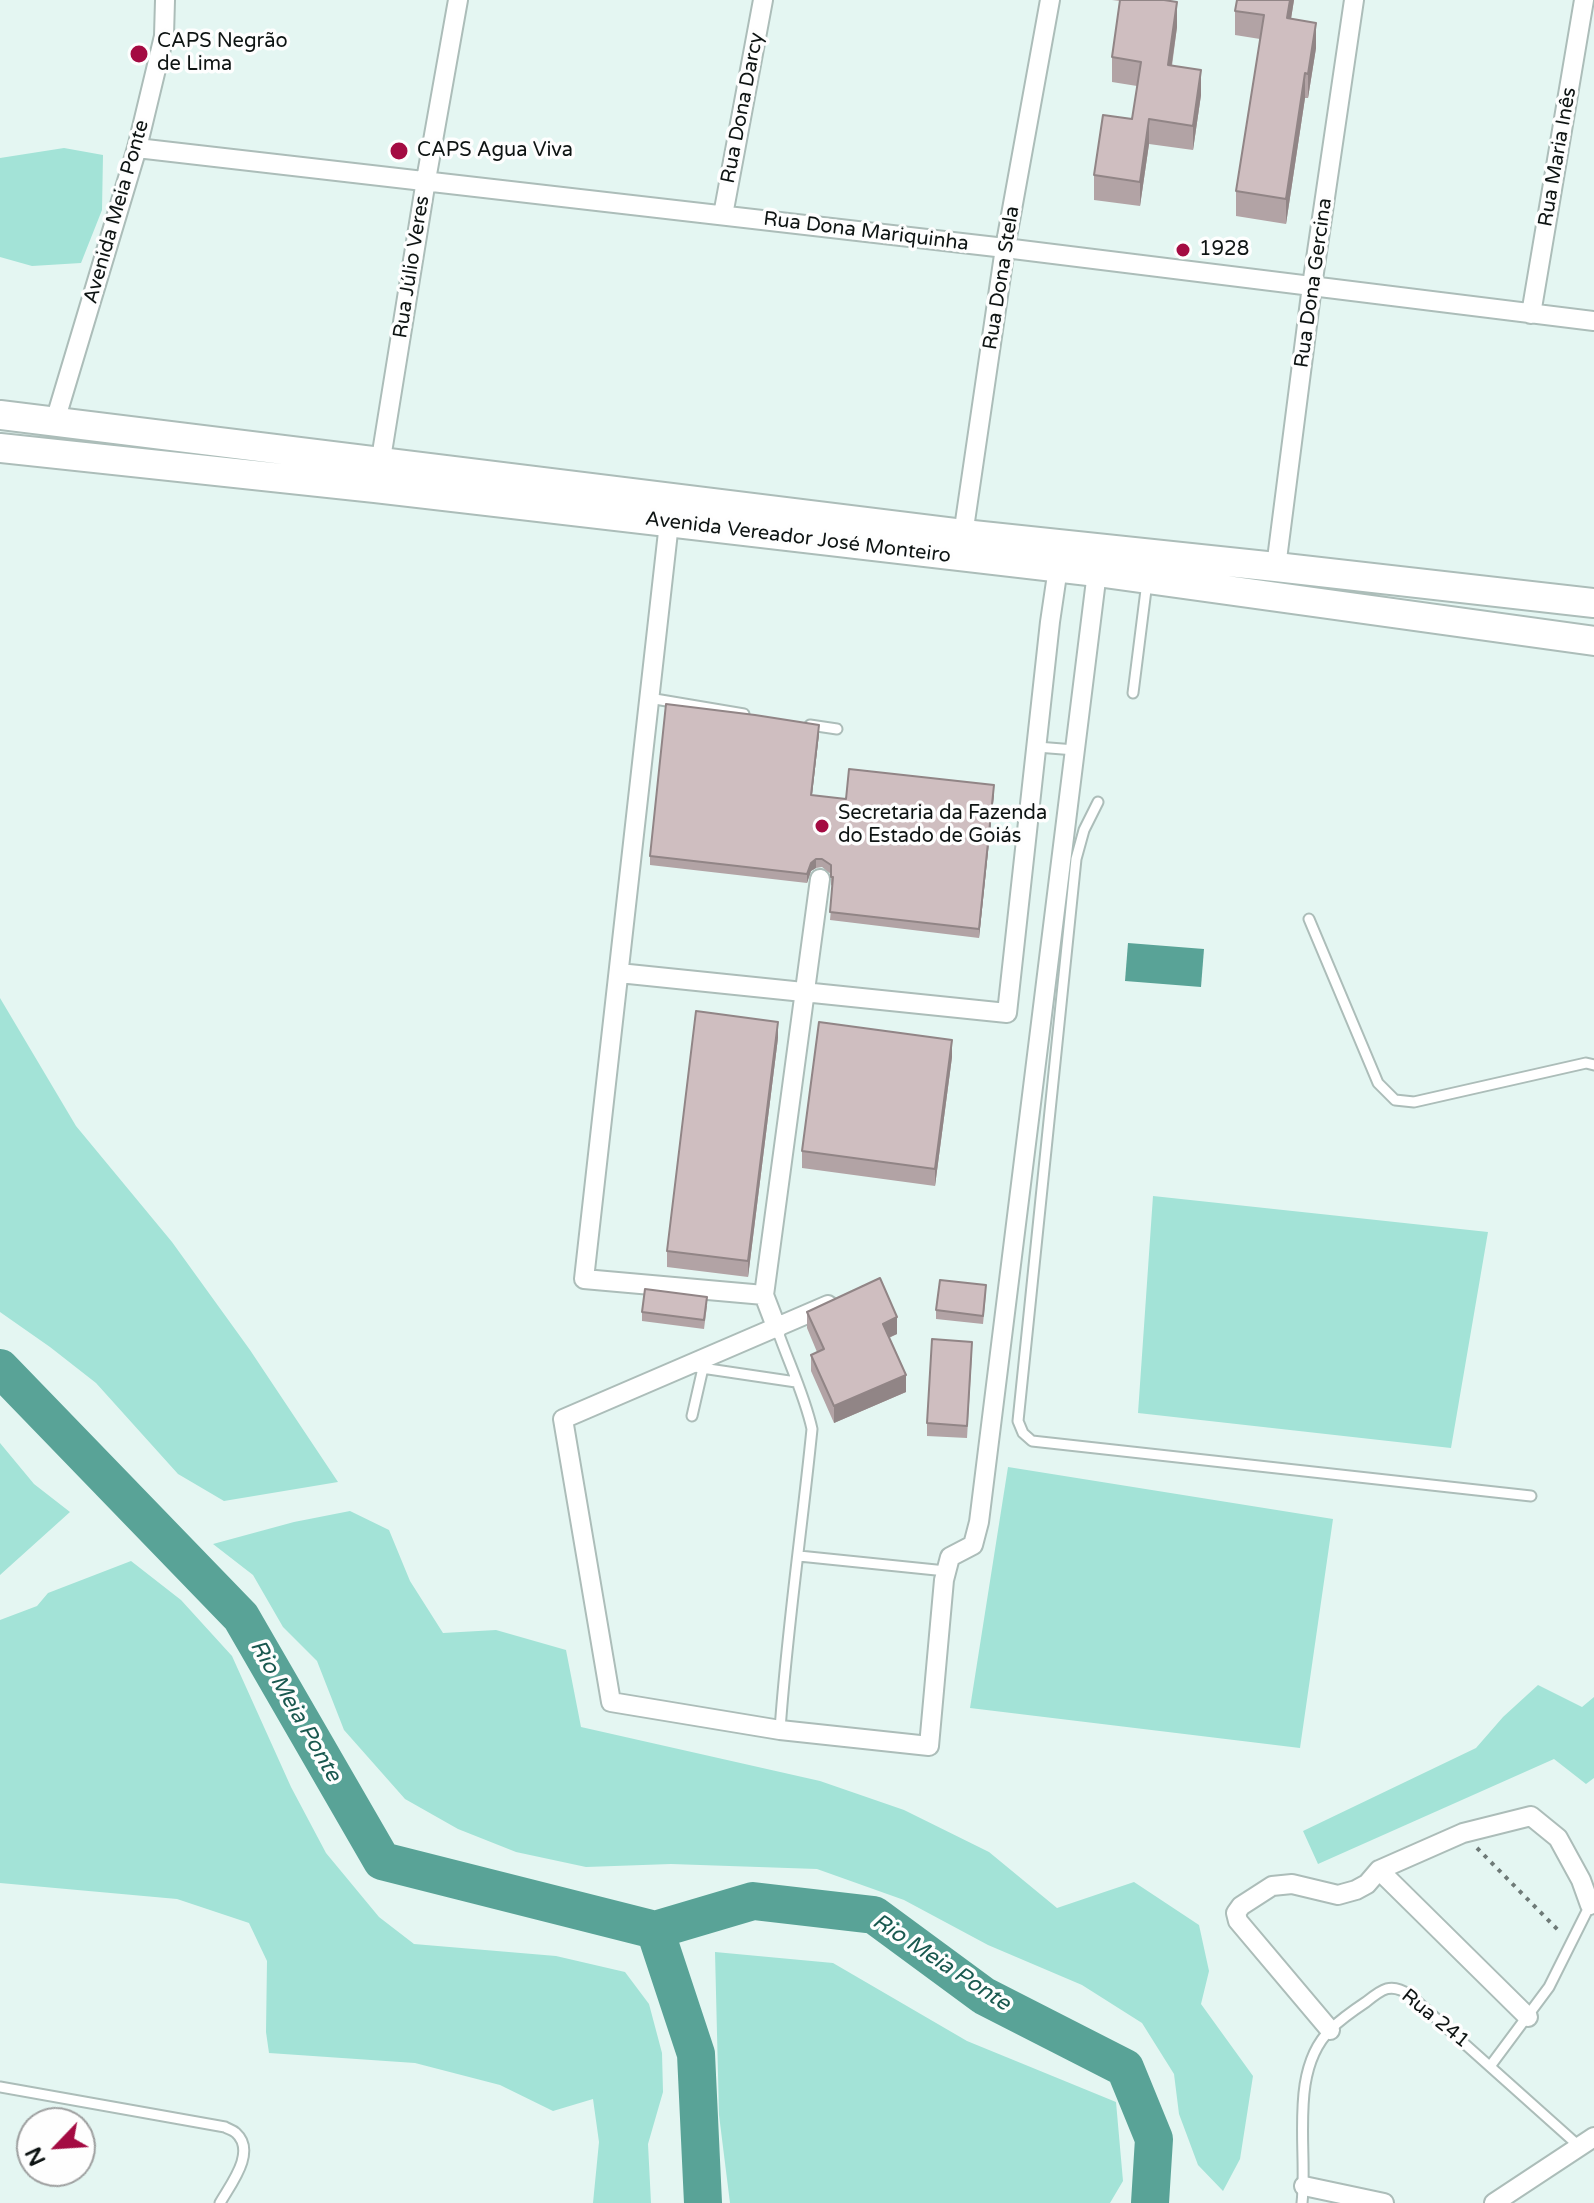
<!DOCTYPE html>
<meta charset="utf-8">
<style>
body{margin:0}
#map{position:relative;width:1594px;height:2203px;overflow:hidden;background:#e4f6f2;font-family:"Varela Round",sans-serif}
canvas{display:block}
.north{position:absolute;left:16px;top:2107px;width:80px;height:80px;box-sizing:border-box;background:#fefefe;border:2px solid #9ea0a0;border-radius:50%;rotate:245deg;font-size:22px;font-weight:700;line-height:32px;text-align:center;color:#0e1413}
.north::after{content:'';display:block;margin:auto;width:28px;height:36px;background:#a40b42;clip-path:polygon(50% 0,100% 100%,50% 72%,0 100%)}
</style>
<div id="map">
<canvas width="1594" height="2203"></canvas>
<div class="north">N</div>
</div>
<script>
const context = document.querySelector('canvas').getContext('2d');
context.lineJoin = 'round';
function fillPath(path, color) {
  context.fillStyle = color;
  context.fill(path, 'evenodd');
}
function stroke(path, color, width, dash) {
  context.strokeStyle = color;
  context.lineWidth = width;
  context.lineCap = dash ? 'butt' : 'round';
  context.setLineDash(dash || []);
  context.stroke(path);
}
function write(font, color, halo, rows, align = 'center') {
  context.font = font + ' "Varela Round",sans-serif';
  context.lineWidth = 7;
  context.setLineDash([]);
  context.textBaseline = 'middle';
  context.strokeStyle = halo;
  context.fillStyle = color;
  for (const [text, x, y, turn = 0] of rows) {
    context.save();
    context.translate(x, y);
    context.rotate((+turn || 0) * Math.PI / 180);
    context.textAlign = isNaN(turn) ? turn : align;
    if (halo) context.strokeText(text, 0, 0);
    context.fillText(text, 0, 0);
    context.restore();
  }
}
const green = new Path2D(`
 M64,148L103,155L102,210L81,263L32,266L0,257V158Z
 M0,998L76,1126L172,1242L250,1350L338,1482L224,1501L178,1474L96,1383L50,1347L0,1312Z
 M1153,1196L1488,1232L1451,1448L1138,1413Z
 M0,1443L34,1484L70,1512L0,1575Z
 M1008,1467L1333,1519L1300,1748L970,1708Z
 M350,1511L389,1530L410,1581L443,1633L496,1630L566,1650L581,1727L820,1781L904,1810L989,1852L1057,1908L1134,1882L1199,1925L1209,1971L1201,2004L1253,2076L1240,2159L1223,2191L1198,2165L1179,2114L1174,2074L1142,2023L1082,1985L988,1945L904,1900L817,1869L671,1864L586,1867L516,1852L458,1829L405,1799L344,1730L317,1661L283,1627L253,1575L213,1544L294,1522Z
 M131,1561L181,1600L232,1656L291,1787L326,1853L379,1917L414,1944L556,1956L625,1972L649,2004L662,2053L663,2092L648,2144L651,2203H593L599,2142L593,2099L553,2111L500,2085L415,2063L269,2053L266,2032L267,1961L249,1923L177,1899L0,1883V1620L37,1606L48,1593Z
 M1538,1685L1582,1707L1594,1697V1778L1586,1784L1554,1759L1318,1864L1303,1831L1476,1748L1503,1717Z
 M715,1952L833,1963L967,2041L1116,2102L1123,2181L1110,2203H730L719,2115Z`);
const water = new Path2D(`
 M1128,943L1204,949L1201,987L1125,981Z`);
const river = new Path2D(`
 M0,1368L241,1617L382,1861L655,1930L696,2054L703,2203
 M655,1930L753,1901L874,1915L984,1996L1125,2068L1154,2139L1150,2203`);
const path = new Path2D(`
 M1477,1848L1561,1933`);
const lane = new Path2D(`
 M1133,693L1147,582
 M649,698L744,714
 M810,725L837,729
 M1037,747L1075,750
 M1098,802L1084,830L1076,859L1018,1421L1023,1433L1032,1441L1531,1496
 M1309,919L1378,1083L1395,1100L1414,1102L1586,1063L1594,1065
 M777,1329C788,1361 805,1396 812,1429C802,1529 787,1629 780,1730
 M695,1367L796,1382
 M692,1416L703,1368
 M799,1556L946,1571
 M1491,2065L1549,1987L1590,1905
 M0,2087L225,2127C228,2129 233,2130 236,2133C257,2152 230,2185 220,2203
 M1302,2203C1308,2149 1288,2071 1331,2029C1341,2019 1354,2010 1366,2002C1382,1989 1391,1982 1410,1995L1580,2147`);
const street = new Path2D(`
 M137,148L1005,248L1594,321
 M723,215L763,0
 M1531,314L1584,0
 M55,421L137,148L164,36L165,0
 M379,471L426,180L458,0
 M669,523L584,1279L764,1295
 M962,542L1005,248L1050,0
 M1276,567L1312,286L1354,0
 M619,973L1007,1013L1050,622L1058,568
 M828,1305L563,1419L611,1702L780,1730L929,1746L944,1580L950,1557L973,1545L979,1522L1097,572
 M777,1329L764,1295L820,879
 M1379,1870L1528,2017
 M1330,2030L1238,1921L1236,1913L1241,1906L1272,1886L1292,1884L1338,1895L1356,1890L1367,1884L1379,1870L1463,1833L1531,1816L1558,1838L1581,1880L1590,1905
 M1304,2186L1384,2203
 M1494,2203L1594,2137`);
const primary = new Path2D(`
 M0,415L963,534L1276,567L1594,603
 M0,448L375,488L1097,572L1594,641`);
const wall = new Path2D(`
 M1112,0H1164L1177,27L1172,66L1201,95L1193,150L1149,144L1140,206L1094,200V175L1132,119L1137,86L1112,82V57L1120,1Z
 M1237,0H1294L1291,19L1316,48L1308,98H1305L1286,224L1236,216V191L1260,39L1235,35V11Z
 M819,734L812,795L846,799L994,794L979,938L830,920L833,886L831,885V874L822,867L816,868L811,871L807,883L650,865V856Z
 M778,1038L748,1277L667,1267V1251Z
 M952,1057L935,1186L802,1168V1151Z
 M986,1293L983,1324L936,1319V1310Z
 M707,1306L704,1329L642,1321V1312Z
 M807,1312L897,1334L889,1338L906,1392L834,1423L811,1371V1355L817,1352L807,1328Z
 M972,1354L967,1438L927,1436V1423Z`);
const shadedWall = new Path2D(`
 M1290,0H1294L1287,43V18Z
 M1177,2V27L1168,90V65Z
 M1316,23V48L1308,98V74Z
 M1201,70V95L1193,150V126Z
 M1305,73V98L1286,224V199Z
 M1149,119V144L1140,206V182Z
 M819,725V734L811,803V795Z
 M994,785V794L979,938V929Z
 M816,859V868L811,871L807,883V874L811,863Z
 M778,1022V1038L748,1277V1261Z
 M952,1040V1057L935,1186V1169Z
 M897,1317V1334L883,1340V1324Z
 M906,1375V1392L834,1423V1406Z`);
const building = new Path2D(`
 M1120,0H1164L1177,2L1168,65L1201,70L1193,126L1149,119L1140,182L1094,175L1103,115L1132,119L1141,62L1112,57Z
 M1237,0H1290L1287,18L1316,23L1308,74L1305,73L1286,199L1236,191L1264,15L1235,11Z
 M666,704L755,715L819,725L811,795L846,799L849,769L994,785L979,929L830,912L833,877H831V865L822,859H816L811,863L807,874L650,856Z
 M696,1011L778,1022L748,1261L667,1251Z
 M819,1022L952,1040L935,1169L802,1151Z
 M880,1278L897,1317L883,1324L906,1375L834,1406L811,1355L824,1349L807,1312Z
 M940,1280L986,1285L983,1316L936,1310Z
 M645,1289L707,1297L704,1320L642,1312Z
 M932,1339L972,1342L967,1426L927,1423Z`);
const markers = [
 [139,54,10,"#a40b42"],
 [399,151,10,"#a40b42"],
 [1183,250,8,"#a40b42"],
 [822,826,8,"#a40b42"]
];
const poiNames = [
 ["CAPS Negrão",157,42],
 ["de Lima",157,65],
 ["CAPS Agua Viva",417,151],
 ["1928",1199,250],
 ["Secretaria da Fazenda",838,814],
 ["do Estado de Goiás",838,837]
];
const streetNames = [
 ["Rua Dona Darcy",743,108,-79],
 ["Rua Maria Inês",1558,157,-80],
 ["Avenida Meia Ponte",117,212,-74],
 ["Rua Dona Mariquinha",866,232,7],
 ["Rua Júlio Veres",412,267,-81],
 ["Rua Dona Stela",1002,278,-81],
 ["Rua Dona Gercina",1314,283,-82],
 ["Avenida Vereador José Monteiro",798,538,7],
 ["Rua 241",1435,2019,39]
];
const waterNames = [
 ["Rio Meia Ponte",295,1711,60],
 ["Rio Meia Ponte",941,1963,33]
];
fillPath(green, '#a3e3d7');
fillPath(water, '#59a397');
stroke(river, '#59a397', 38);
stroke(lane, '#acbdb9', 13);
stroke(street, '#acbdb9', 22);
stroke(primary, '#acbdb9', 32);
stroke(path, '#6e7a77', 4, [4, 6]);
stroke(lane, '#fff', 9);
stroke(street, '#fff', 18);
stroke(primary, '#fff', 28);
fillPath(wall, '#b2a3a5');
fillPath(shadedWall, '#918586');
fillPath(building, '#cfbec0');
stroke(building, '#918586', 2);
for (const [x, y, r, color] of markers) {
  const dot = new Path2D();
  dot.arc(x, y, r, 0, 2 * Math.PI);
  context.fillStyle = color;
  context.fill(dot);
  stroke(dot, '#fefefe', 3);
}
write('20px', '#0e1413', '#fefefe', poiNames, 'left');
write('20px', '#0e1413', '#fefefe', streetNames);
write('italic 22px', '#19584f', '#fefefe', waterNames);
</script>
